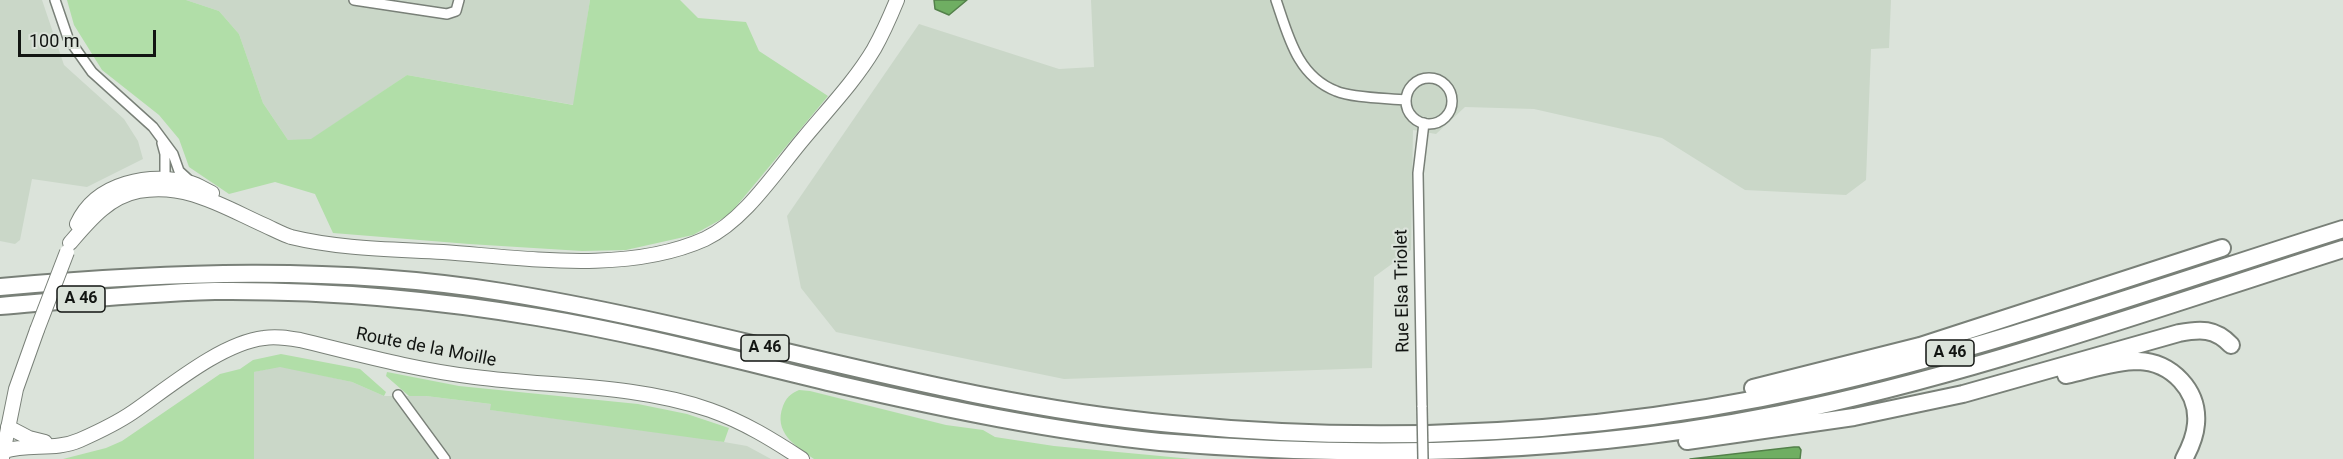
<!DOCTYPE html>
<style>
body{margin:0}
#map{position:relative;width:2343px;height:459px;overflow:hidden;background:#dbe3da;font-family:Roboto,sans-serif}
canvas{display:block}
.scale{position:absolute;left:18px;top:30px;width:138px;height:27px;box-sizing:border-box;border:3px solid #121512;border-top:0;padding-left:8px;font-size:18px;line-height:21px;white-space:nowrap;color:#121512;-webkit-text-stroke:4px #dbe3da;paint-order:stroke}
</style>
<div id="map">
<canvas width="2343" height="459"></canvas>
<div class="scale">100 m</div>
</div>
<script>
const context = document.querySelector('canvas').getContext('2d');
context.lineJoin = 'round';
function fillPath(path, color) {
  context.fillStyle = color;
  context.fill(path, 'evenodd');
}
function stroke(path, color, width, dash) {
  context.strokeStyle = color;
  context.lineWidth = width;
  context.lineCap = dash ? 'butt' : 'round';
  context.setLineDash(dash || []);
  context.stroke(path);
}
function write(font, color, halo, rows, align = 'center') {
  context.font = font + ' Roboto,sans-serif';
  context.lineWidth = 4.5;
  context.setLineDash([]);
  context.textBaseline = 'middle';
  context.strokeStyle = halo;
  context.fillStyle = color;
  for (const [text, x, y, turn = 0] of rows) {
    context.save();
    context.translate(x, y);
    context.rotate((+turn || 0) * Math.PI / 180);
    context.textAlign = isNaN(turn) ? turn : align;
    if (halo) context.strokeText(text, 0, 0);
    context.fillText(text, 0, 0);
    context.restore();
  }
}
const built = new Path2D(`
 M0,0H42L64,65L124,119L138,141L143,159L87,187L32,179L20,240L15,244L0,241Z
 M186,0H590L574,105L407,75L311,140H288L263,103L239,34L219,11Z
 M1091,0H1891L1889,48L1871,49L1866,180L1846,195L1745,190L1662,138L1534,109L1465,107L1436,134L1413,130L1411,250L1374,277L1372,368L1064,379L836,332L801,288L787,216L919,24L1059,69L1094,67Z
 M280,366L352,382L384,396H426L491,404V410L701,438L747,446L771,459H254V372Z`);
const green = new Path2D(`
 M67,0H186L219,11L239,34L263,103L288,140L311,139L407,75L573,105L590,0H680L698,18L746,22L759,51L828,96L729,215L693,235L626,250L582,251L469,244L333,233L315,194L275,182L229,194L189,167L179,139L159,115L102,70L74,25Z
 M281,354L360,369L386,392L384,396L352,382L280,367L254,372V459H63L106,448L122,441L220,374L240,369L253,360Z
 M387,372L459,386L638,404L687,414L729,428L724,442L490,410L491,404L426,396H409L386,376Z
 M799,390L810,391L946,425L983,430L995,437L1054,446L1192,459H814C795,446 773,432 783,406C786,398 790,394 799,390Z`);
const water = new Path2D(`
 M934,0H967L949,15L935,9Z
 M1794,447H1799L1801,450L1800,459H1690Z`);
const street = new Path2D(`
 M55,0L68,38L92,72L153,127L173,154L179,171L191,182
 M354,0L447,14L456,11L459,0
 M1276,0C1288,35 1297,76 1336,91C1352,98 1387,98 1406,100
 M1406 101a23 23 0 1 1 46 0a23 23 0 1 1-46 0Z
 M162,143L165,154V183
 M398,395L445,459
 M1422,407L1418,173L1424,123`);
const secondary = new Path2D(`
 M77,224C96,182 150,172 191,183C198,185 205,190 212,193
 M70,243C89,221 108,197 139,191C185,182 224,207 264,225C273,229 282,234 291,237C340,249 392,249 443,252C526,258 627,274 705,239C745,220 776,171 804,138C828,109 855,81 874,49C883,33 890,17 897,0
 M8,427L29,438L45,442
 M4,451C29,443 55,451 80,440C98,432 117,423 133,412C168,388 221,343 264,338C276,336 288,338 300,340C358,354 415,370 475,377C552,387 635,384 710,410C744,422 773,440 802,459
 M2,458L16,389L37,330`);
const highway = new Path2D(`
 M0,287C167,272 335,265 502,292C727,328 944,403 1172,424C1386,445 1604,434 1815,387C1994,347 2168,284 2343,229
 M0,306C72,300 143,293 215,291C323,290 431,299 537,317C640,334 740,361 841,385C946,409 1052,431 1160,442C1366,459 1576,455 1780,414C1971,375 2157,308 2343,249
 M2066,375C2089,370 2114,361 2138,361C2172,362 2199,391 2196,424C2195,437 2190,448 2184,459
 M1753,388L1920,346L2222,248
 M1687,441L1854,417L1963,394L2179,333C2200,329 2215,328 2231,345`);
const streetBridge = new Path2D(`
 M1422,407L1423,459`);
const secondaryBridge = new Path2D(`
 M37,330L67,252`);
const shields = [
 [81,299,48],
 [765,348,48],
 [1950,353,48]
];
const shieldNames = [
 ["A 46",81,299],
 ["A 46",765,348],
 ["A 46",1950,353]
];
const streetNames = [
 ["Rue Elsa Triolet",1403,291,-91],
 ["Route de la Moille",426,348,11]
];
fillPath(built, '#cad7c8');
fillPath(green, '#b1dea8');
fillPath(water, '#6fae62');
stroke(water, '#53804a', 1.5);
stroke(street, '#798078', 12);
stroke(secondary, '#798078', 16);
stroke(highway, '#798078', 20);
stroke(street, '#fff', 9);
stroke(secondary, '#fff', 14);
stroke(highway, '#fff', 16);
stroke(streetBridge, '#798078', 12, []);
stroke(secondaryBridge, '#798078', 16, []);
stroke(streetBridge, '#fff', 9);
stroke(secondaryBridge, '#fff', 14);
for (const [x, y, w] of shields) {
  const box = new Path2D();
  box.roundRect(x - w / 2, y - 13, w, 26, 4.5);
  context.fillStyle = '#dbe3da';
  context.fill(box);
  stroke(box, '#121512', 1.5);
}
write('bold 16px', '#121512', null, shieldNames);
write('18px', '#121512', '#dbe3da', streetNames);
</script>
